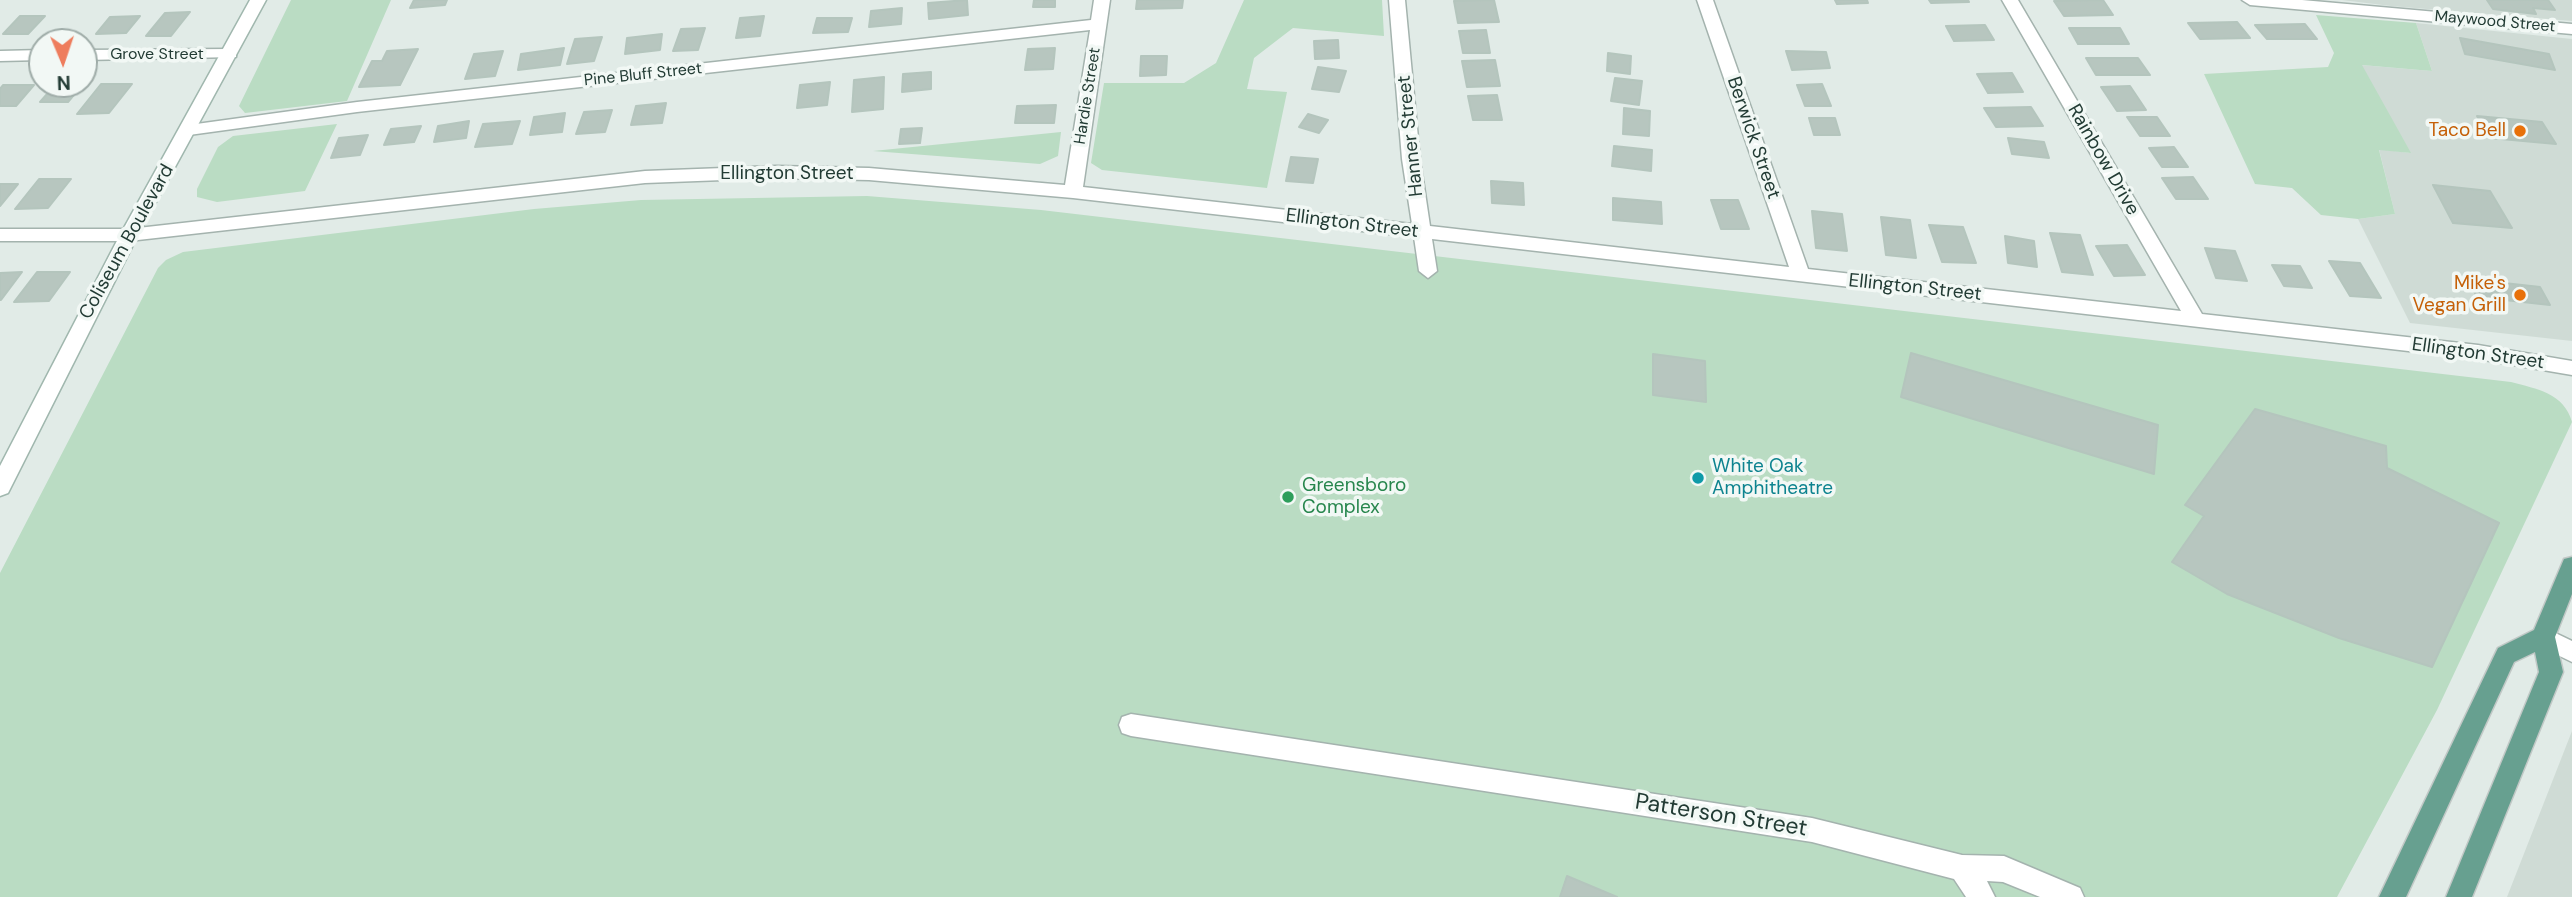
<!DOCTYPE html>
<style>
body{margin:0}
#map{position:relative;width:2572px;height:897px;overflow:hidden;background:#e1ebe7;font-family:"DM Sans",sans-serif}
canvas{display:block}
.north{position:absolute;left:28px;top:28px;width:70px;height:70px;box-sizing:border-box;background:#f2f8f5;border:2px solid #9faca8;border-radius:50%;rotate:178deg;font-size:19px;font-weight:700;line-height:28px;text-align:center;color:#223b34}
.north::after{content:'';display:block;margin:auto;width:24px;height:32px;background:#ee7d5d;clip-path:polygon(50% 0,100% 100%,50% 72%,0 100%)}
</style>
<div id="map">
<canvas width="2572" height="897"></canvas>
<div class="north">N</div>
</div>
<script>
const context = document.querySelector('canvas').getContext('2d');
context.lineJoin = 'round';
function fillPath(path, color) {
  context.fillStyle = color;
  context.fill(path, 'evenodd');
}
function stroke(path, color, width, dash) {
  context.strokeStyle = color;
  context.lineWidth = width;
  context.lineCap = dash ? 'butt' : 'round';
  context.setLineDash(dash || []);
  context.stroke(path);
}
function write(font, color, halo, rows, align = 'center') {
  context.font = font + ' "DM Sans",sans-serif';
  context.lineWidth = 7;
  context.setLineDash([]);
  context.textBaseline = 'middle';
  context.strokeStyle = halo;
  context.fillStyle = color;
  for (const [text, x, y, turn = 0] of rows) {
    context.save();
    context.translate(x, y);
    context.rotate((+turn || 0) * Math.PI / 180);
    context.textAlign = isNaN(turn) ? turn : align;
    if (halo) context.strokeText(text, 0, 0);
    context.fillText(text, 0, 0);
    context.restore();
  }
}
const built = new Path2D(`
 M2342,0H2572V21L2391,6Z
 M2416,23L2572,39V341L2410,323L2358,219L2395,214L2379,149L2410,153L2361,65L2432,71Z
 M2572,731V897H2507Z`);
const green = new Path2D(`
 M291,0H391L347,101L245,113L239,106Z
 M1244,0H1382L1384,36L1293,28L1254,58L1247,89L1287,92L1267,188L1102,170L1091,163L1104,83H1184L1216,63Z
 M2316,15L2416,23L2432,71L2362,65L2411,153L2379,150L2395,214L2358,219L2321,215L2292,188L2255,184L2204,74L2328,67L2334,53Z
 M337,124L305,191L217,202L197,197V189L218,147L233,136Z
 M1061,132L1058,156L1040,164L873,151Z
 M867,196L1041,210L2511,382C2537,389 2564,393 2572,422L2437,710L2337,897H0V573L158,268L166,260L183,252L534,209L641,200Z`);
const building = new Path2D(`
 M414,0H447L445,5L410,8Z
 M967,0L968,15L929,19L928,3Z
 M1034,0H1055V7H1033Z
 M1137,0H1183L1182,8L1136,9Z
 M1494,0L1499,22L1458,23L1454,1Z
 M1835,0H1867L1868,3L1837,4Z
 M1929,0H1968L1969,2L1931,3Z
 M2103,0L2113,15L2064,16L2054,1Z
 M2487,0H2548L2555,10L2533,8L2536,14L2493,9Z
 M902,8L901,24L869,27L871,11Z
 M190,12L171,36H146L165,13Z
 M20,16H45L28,34H3Z
 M140,16L126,33L96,34L110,17Z
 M764,16L760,36L736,38L740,18Z
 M817,18H852L848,32L813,33Z
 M2237,22L2250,38L2200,39L2188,23Z
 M2305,24L2317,39H2267L2255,25Z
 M1985,25L1994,40L1954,41L1946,26Z
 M705,28L698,50L673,51L681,29Z
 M2069,28H2120L2129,44H2078Z
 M1486,30L1490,53H1463L1459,31Z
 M662,34L660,50L625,54L627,38Z
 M602,37L594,61L567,64L575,39Z
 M2460,38L2549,54L2555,70L2465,54Z
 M1338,40L1339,58L1315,59L1314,41Z
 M564,48L560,65L518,70L521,54Z
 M1055,48L1053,69L1025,70L1028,49Z
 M418,49L400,85L359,87L372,61H382L387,51Z
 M503,51L495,76L465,79L474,54Z
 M1786,51L1826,52L1830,68L1792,70Z
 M1608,53L1631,56L1630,74L1607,71Z
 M1141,56H1167L1166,75L1140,76Z
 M2086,58H2138L2150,75H2096Z
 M1495,60L1500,86L1467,87L1462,61Z
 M1318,67L1346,71L1339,92L1312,89Z
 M931,72V89L902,92L903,74Z
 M2012,73L2023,92L1988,93L1977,74Z
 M884,77L883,109L852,112L854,80Z
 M1615,78L1642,81L1639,105L1611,101Z
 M830,82L827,105L797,108L800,85Z
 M83,84L68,102H40L55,85Z
 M101,84H132L109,113L77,114Z
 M1822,84L1831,106H1805L1797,85Z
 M3,85H34L16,106H0V89Z
 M2130,86L2146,110L2117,111L2101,87Z
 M1497,95L1502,120H1473L1468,96Z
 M666,103L662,123L631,125L636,106Z
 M1056,105L1054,123H1015L1017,106Z
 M2031,107L2043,126L1996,127L1984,108Z
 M1624,108L1650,111L1649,136L1623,134Z
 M612,110L605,132L576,134L584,112Z
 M565,113L562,132L530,135L534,117Z
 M1308,114L1328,120L1319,133L1299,127Z
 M2477,116L2542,122L2556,144L2490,138Z
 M2127,117H2157L2170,136H2140Z
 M1809,118H1835L1840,135H1814Z
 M469,121L466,138L434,142L438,126Z
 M520,121L512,144L475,147L483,124Z
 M421,126L414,142L384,145L391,129Z
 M922,128L920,143L899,144L901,129Z
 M368,135L360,155L331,158L339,138Z
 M2008,138L2044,142L2049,158L2012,154Z
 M1614,146L1652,150L1651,171L1612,166Z
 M2174,147L2188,167H2162L2149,148Z
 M1291,157L1318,159L1313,183L1286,181Z
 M2193,177L2208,199H2176L2162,178Z
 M39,179H71L48,208L15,209Z
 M1491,181L1523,183L1524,205L1492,203Z
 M0,184H18L0,206Z
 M2433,185L2490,191L2512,228L2453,223Z
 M1613,198L1661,202L1662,224L1613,220Z
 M1711,200H1738L1749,229H1721Z
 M1812,211L1842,214L1847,251L1816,248Z
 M1881,217L1910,220L1916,258L1886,255Z
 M1929,225L1963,227L1976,263L1942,262Z
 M2050,233L2080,235L2093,275L2062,272Z
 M2005,236L2034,241L2037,267L2008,263Z
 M2127,245L2145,275L2114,276L2096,246Z
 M2205,248L2235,251L2247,281L2216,278Z
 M2329,261L2360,263L2381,298L2350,296Z
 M2272,265L2300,266L2312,288L2284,286Z
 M22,272L1,300H0V273Z
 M37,272H70L49,301L14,302Z
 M2468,279L2540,287L2550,305L2477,297Z
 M1911,353L2158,425L2154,474L1901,397Z
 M1653,354L1705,361L1706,402L1653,395Z
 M2255,409L2386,446L2387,468L2499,523L2432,667L2339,638L2227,594L2172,562L2204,516L2185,505Z
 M1567,876L1617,897H1560Z`);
const street = new Path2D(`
 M1094,0H1110L1083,187L1412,224L1402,159L1389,0H1405L1420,159L1430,226L1789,267L1697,0H1713L1808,269L2181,311L2002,0H2018L2202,314L2478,345L2572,361V375L2478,359L1432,239L1437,271L1428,278L1419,271L1414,237L1073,198L869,180L776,178L645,183L129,241H0V229H129L645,171L776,166L869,168L1065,185L1090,30L357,112L189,135L180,130L189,125L357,102L1091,20Z
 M2242,0H2302L2572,24V34L2250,5Z
 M230,49L236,51V57L84,60V50Z
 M42,50V60L0,61V51Z
 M2543,627L2572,641V662L2535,644L2531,637L2535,630Z
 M1131,714L1812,818L1962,855L2004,856L2080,888L2084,897H2040L2003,882L1987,881L1995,897H1966L1954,879L1812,842L1131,736L1122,733L1119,725L1122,717Z`);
const secondary = new Path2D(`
 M250,0H266L138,235L8,493L0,496V466L120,235Z`);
const primary = new Path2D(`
 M2572,557V594L2555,637L2563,672L2472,897H2446L2539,672L2535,652L2514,662L2406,897H2379L2498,648L2534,630L2564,559Z`);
const markers = [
 [2520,131,7,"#e8710a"],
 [2520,295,7,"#e8710a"],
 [1698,478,7,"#0f9aa8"],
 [1288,497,7,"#2e9e5b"]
];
const farStreetnames = [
 ["Maywood Street",2495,22,5],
 ["Grove Street",157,55],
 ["Pine Bluff Street",643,75,-6],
 ["Hardie Street",1088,96,-81]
];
const foodNames = [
 ["Taco Bell",2506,131],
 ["Mike's",2506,284],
 ["Vegan Grill",2506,306]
];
const streetNames = [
 ["Hanner Street",1411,136,-96],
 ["Berwick Street",1753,138,71],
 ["Rainbow Drive",2103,160,60],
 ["Ellington Street",787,174],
 ["Ellington Street",1352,224,7],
 ["Coliseum Boulevard",127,242,-61],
 ["Ellington Street",1915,288,6],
 ["Ellington Street",2478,354,8]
];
const cultureNames = [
 ["White Oak",1712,467],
 ["Amphitheatre",1712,489]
];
const leisureNames = [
 ["Greensboro",1302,486],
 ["Complex",1302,508]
];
const nearStreetnames = [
 ["Patterson Street",1721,816,9]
];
fillPath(built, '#cfdbd5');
fillPath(green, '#badcc3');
fillPath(building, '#b7c6bf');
stroke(building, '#b4c5bd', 2);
stroke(street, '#a4b3ae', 3);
stroke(secondary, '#a0b7ae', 3);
stroke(primary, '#c1c8c6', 3);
fillPath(street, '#fff');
fillPath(secondary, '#fff');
fillPath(primary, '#67a090');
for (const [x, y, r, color] of markers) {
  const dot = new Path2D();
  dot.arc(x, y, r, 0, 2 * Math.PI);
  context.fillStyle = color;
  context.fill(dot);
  stroke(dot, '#f2f8f5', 2.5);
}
write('16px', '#223b34', '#f2f8f5', farStreetnames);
write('19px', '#c56008', '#f2f8f5', foodNames, 'right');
write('19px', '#223b34', '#f2f8f5', streetNames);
write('19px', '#0d838f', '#f2f8f5', cultureNames, 'left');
write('19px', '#27864d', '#f2f8f5', leisureNames, 'left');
write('23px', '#223b34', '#f2f8f5', nearStreetnames);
</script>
